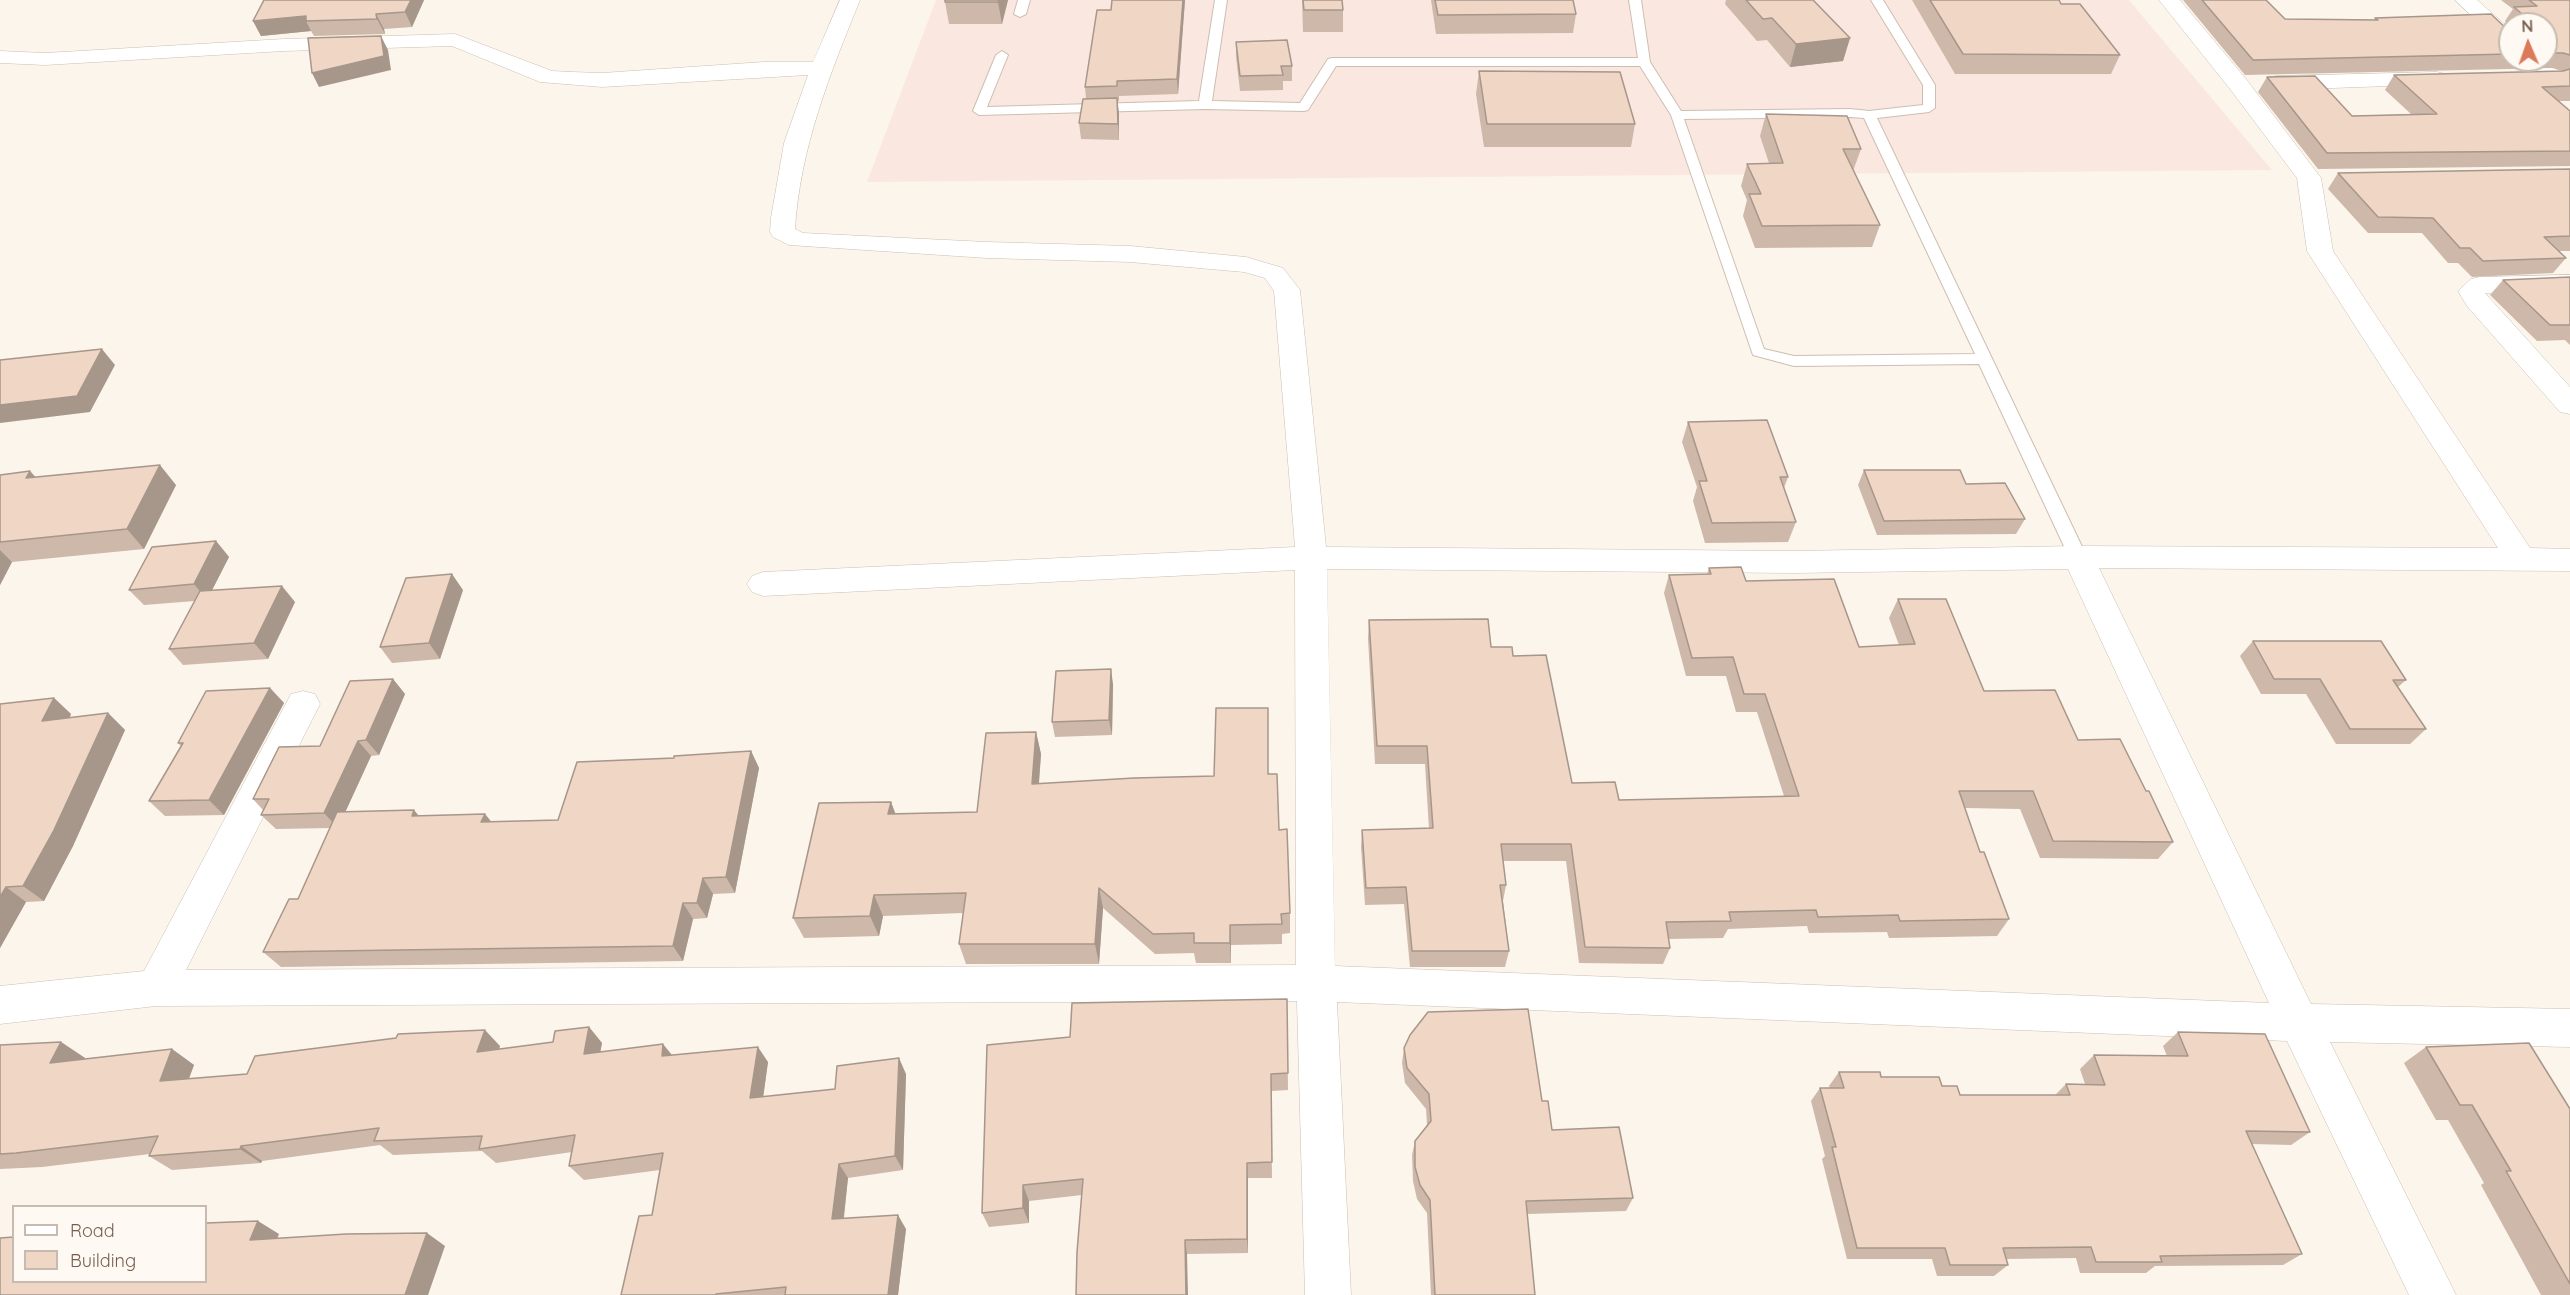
<!DOCTYPE html>
<style>
body{margin:0}
#map{position:relative;width:2570px;height:1295px;overflow:hidden;background:#fbf5eb;font-family:Quicksand,sans-serif}
canvas{display:block}
.legend{position:absolute;left:12px;top:1205px;width:195px;height:78px;box-sizing:border-box;background:#fef9f2;border:2px solid #c7bbb1;margin:0;padding:8px 10px;list-style:none;font-size:18px;color:#755d4f}
.legend li{display:flex;align-items:center;gap:12px;height:30px}
.legend b{width:30px;border:2px solid #c7bbb1}
.north{position:absolute;left:2498px;top:12px;width:60px;height:60px;box-sizing:border-box;background:#fef9f2;border:2px solid #c7bbb1;border-radius:50%;rotate:358deg;font-size:16px;font-weight:700;line-height:24px;text-align:center;color:#755d4f}
.north::after{content:'';display:block;margin:auto;width:21px;height:27px;background:#db795a;clip-path:polygon(50% 0,100% 100%,50% 72%,0 100%)}
</style>
<div id="map">
<canvas width="2570" height="1295"></canvas>
<ul class="legend">
<li><b style="height:8px;background:#fff"></b>Road</li>
<li><b style="height:16px;background:#efd6c5"></b>Building</li>
</ul>
<div class="north">N</div>
</div>
<script>
const context = document.querySelector('canvas').getContext('2d');
context.lineJoin = 'round';
function fillPath(path, color) {
  context.fillStyle = color;
  context.fill(path, 'evenodd');
}
function stroke(path, color, width, dash) {
  context.strokeStyle = color;
  context.lineWidth = width;
  context.lineCap = dash ? 'butt' : 'round';
  context.setLineDash(dash || []);
  context.stroke(path);
}
const commercial = new Path2D(`
 M936,0H2129L2272,170L867,182Z`);
const service = new Path2D(`
 M1018,0H1030L1026,14L1020,17L1014,14Z
 M1215,0H1227L1212,101L1300,103L1328,59L1332,58H1638L1629,0H1641L1650,62L1681,111L1850,109L1869,111L1923,105V85L1871,0H1883L1935,85V108L1929,112L1877,118L2087,557L2084,561L2078,563L2072,561L2069,557L1979,364L1794,366L1753,355L1671,115L1640,66H1336L1308,110L1304,111L1205,109L979,115L973,111L996,55L1002,51L1008,55L987,107L1199,101ZM1850,117L1864,118L1975,354L1794,356L1764,349L1684,119Z`);
const minor = new Path2D(`
 M840,0H860C830,74 800,148 795,229L803,233L987,242L1130,246L1246,257L1283,268L1300,290L1326,547L1794,551L2078,546L2498,548L2307,251L2297,178L2230,89L2159,0H2180L2246,79L2321,178L2333,251L2530,548L2570,549V571L2099,568L2311,1004L2570,1009V1047L2330,1042L2456,1295H2409L2287,1041L1337,1002L1351,1295H1305L1297,1001L156,1006L0,1024V986L144,971L291,694L303,691L315,694L320,704L186,970L1296,965L1295,570L763,596L752,592L747,584L752,576L763,572L1295,547L1274,291L1265,278L1244,272L1130,262L987,258L789,245L773,237L770,232L771,218L784,143L808,75L602,87L540,82L452,46L284,51L45,65L0,63V51L45,53L284,39L455,34L552,71L572,72L602,73L764,62H813ZM1327,569L1794,573L2068,569L2269,1003L1335,966Z
 M2455,0H2477L2510,29V46L2502,45Z
 M2522,60H2546L2570,81V99L2562,97Z
 M2437,72L2445,74L2448,79L2445,84L2276,90L2268,88L2265,83L2268,78L2276,76Z
 M2570,275V291L2485,293L2570,387V414L2560,412L2467,306L2458,291L2471,279L2480,277Z`);
const wall = new Path2D(`
 M424,0L412,27L384,29L385,34L314,36L311,31L261,36L253,21Z
 M1008,0L1002,24H949L945,2Z
 M1112,0H1185L1178,94L1119,96V101H1118L1119,140L1081,139L1079,123L1086,99L1085,87L1111,10Z
 M1302,0H1342L1343,10V32H1303Z
 M1431,0H1573L1576,14L1573,33L1436,34Z
 M1726,0H1813L1850,38L1843,61L1790,67L1767,40L1757,41L1725,4Z
 M1912,0H2059L2061,4L2120,55L2111,74H1955Z
 M2183,0H2266L2285,19L2374,20L2375,18L2510,32V60H2546V24H2510V27L2505,21L2513,9L2501,0H2570V101H2558L2570,111V166L2318,169L2258,92L2267,77L2352,116L2411,114L2385,90L2394,75L2562,71L2552,68L2245,75Z
 M1236,42L1292,66V81H1283V90L1240,91L1236,57Z
 M1479,71L1635,124L1631,147H1484L1476,94Z
 M1766,114L1861,149L1853,171L1880,225L1872,247L1755,248L1743,216L1747,200L1741,186L1747,164L1769,163L1760,136Z
 M2570,169V251H2559L2566,258L2553,273L2472,277L2458,263H2448L2422,233H2368L2328,189L2338,173Z
 M2570,277V345L2565,340L2537,341L2490,295L2503,280Z
 M1688,422L1788,477L1784,488L1796,522L1788,542L1705,543L1693,501L1697,487L1682,442Z
 M1864,470L1966,484L2025,519L2016,534L1877,535L1858,485Z
 M30,471L35,477L176,485L144,549L12,562L0,585V475Z
 M216,541L229,557L212,590L295,602L268,659L183,665L169,649L195,601L144,605L129,590Z
 M1709,568L1746,581L1859,647L1899,645L1889,618L1898,599L1984,691L2078,740L2146,791L2173,842L2158,859L2040,858L2020,809L1965,808L1980,852L2009,919L1997,936L1889,938L1887,932L1809,933L1807,926L1728,929L1723,938L1668,939L1670,948L1663,964L1579,963L1566,861H1503L1506,885L1503,901L1509,951L1505,967H1410L1404,904L1365,905L1361,847L1362,830L1429,829L1425,764H1375L1368,638L1369,620L1491,647L1513,656L1572,783L1619,800L1784,796L1757,712H1736L1726,676H1686L1664,593L1669,575L1707,574Z
 M463,590L440,659L392,663L380,647Z
 M2253,641L2406,680L2398,687L2426,729L2410,744H2336L2306,694H2261L2240,656Z
 M393,679L405,694L379,755L371,756L345,812L419,816L485,814L491,822L558,820L674,758L751,751L759,768L735,893L713,894L707,918L693,919L683,961L281,967L263,952L298,899L330,828L276,829L261,815L263,810L253,799L320,746Z
 M1113,684L1112,735L1055,737L1052,722Z
 M270,688L284,703L224,815L165,816L149,801L181,746L178,743Z
 M54,698L71,714L70,718L108,713L125,730L73,846L44,901L26,902L0,948V704Z
 M1036,732L1041,754L1039,784L1269,774L1279,830L1290,913V933L1282,934V944L1231,945V963H1196L1194,953L1155,954L1103,908L1099,964H966L959,944L963,913L883,916L879,936L804,938L793,918L891,802L895,814L977,812Z
 M1287,999L1288,1090L1271,1091L1272,1178H1248V1253L1187,1254L1082,1195L1029,1201V1223L989,1227L982,1213L1070,1037Z
 M589,1027L602,1043L600,1052L671,1055L768,1062L763,1097L835,1089L906,1074L903,1170L848,1178L844,1218L906,1229L898,1295H621L652,1215L660,1170L584,1180L569,1166L572,1152L496,1163L482,1151L393,1155L380,1145L262,1161L261,1163L172,1170L149,1156L150,1154L42,1167L0,1169V1045L61,1042L85,1058L84,1059L172,1049L194,1065L189,1079L247,1074L500,1046L499,1049L553,1042Z
 M2178,1032L2310,1132L2291,1145L2252,1144L2302,1254L2283,1265L2155,1266L2146,1273H2080L2076,1258L2006,1259L2008,1265L1994,1276H1937L1932,1259H1847L1822,1159L1825,1156L1811,1101L1820,1088H1830L1829,1086L1839,1072L1942,1086L1960,1095H2055L2066,1084H2085L2080,1069L2094,1055L2167,1056L2163,1046Z
 M2426,1047L2570,1109V1295H2541L2481,1185L2484,1183L2448,1120H2436L2404,1063Z
 M1404,1048L1542,1101L1552,1130L1633,1198L1626,1211L1527,1214L1535,1295H1431L1427,1213L1417,1199L1413,1181L1412,1155L1415,1141L1427,1125L1426,1109L1405,1083L1402,1063Z`);
const shadedWall = new Path2D(`
 M411,0H424L412,27L405,12Z
 M999,0H1008L1002,24L998,2Z
 M1183,0H1185L1178,94L1177,79Z
 M376,14L384,29L385,34L377,19Z
 M306,16V21L311,31L261,36L253,21Z
 M381,36L388,50L391,70L319,87L312,73Z
 M1850,38L1843,61L1790,67L1796,44Z
 M1117,98L1119,114V140L1118,124Z
 M102,349L115,365L90,412L0,423V405Z
 M160,465L176,485L144,549L127,529Z
 M30,471L48,491L26,478Z
 M216,541L229,557L207,600L194,584Z
 M0,550L12,562L0,585Z
 M452,574L463,590L440,659L429,643Z
 M282,586L295,602L268,659L254,643Z
 M1111,669L1113,684L1112,735L1109,720Z
 M393,679L405,694L379,755L366,740Z
 M270,688L284,703L224,815L209,800Z
 M54,698L71,714L60,737L42,721Z
 M108,713L125,730L73,846L44,901L23,886Z
 M1036,732L1041,754L1037,806L1032,784Z
 M358,741L371,756L338,828L324,813Z
 M751,751L759,768L735,893L726,877Z
 M891,802L899,823L888,814Z
 M414,810L428,827L412,816Z
 M485,814L498,830L481,822Z
 M703,878L713,894L707,918L697,903Z
 M6,887L26,902L0,948V897Z
 M1099,888L1103,908L1099,964L1095,944Z
 M874,895L883,916L879,936L870,916Z
 M683,903L693,919L683,961L673,946Z
 M1230,925L1231,945V963L1230,943Z
 M589,1027L602,1043L597,1070L584,1054Z
 M485,1030L500,1046L493,1068L477,1052Z
 M61,1042L85,1058L74,1079L50,1063Z
 M663,1044L676,1060L662,1056Z
 M758,1047L768,1062L761,1113L750,1098Z
 M172,1049L194,1065L182,1096L160,1081Z
 M899,1058L906,1074L903,1170L895,1156Z
 M241,1146L262,1161L261,1163L240,1149Z
 M1247,1163L1248,1178V1253L1247,1239Z
 M839,1164L848,1178L842,1232L832,1219Z
 M1023,1185L1029,1201V1223L1023,1208Z
 M898,1215L906,1229L898,1295H888Z
 M258,1221L279,1234L272,1253L250,1240Z
 M427,1233L445,1246L428,1295H405Z
 M1185,1240L1187,1254L1188,1295H1186Z`);
const building = new Path2D(`
 M264,0H411L405,12L376,14L377,19L306,21V16L253,21Z
 M945,0H999L998,2H945Z
 M1112,0H1183L1177,79L1117,81V86L1085,87L1097,10H1111Z
 M1303,0H1342L1343,10H1304Z
 M1435,0H1573L1576,14L1438,15Z
 M1746,0H1813L1850,38L1796,44L1772,18L1763,19Z
 M1930,0H2059L2061,4H2080L2120,55L1963,54Z
 M2202,0H2266L2285,19L2378,20L2375,18L2491,14L2510,32V54L2253,60Z
 M2529,0H2570V55L2563,53H2546V24H2522V14L2514,7L2537,6Z
 M381,36L384,56L312,73L308,38Z
 M1287,40L1292,66H1281L1283,75L1240,76L1236,42Z
 M2570,69V86L2542,87L2570,111V151L2327,153L2267,77L2315,76L2352,116L2437,114L2394,75L2563,71Z
 M1479,71L1620,72L1635,124H1487Z
 M1117,98L1118,124L1079,123L1083,99Z
 M1766,114L1847,116L1861,149H1843L1880,225L1762,226L1749,194H1761L1747,164L1783,163Z
 M2570,169V236L2544,237L2566,258L2483,261L2470,248H2460L2433,218L2378,217L2338,173Z
 M2570,277V325H2550L2503,280Z
 M102,349L77,396L0,405V360Z
 M1767,420L1788,477H1780L1796,522L1712,523L1699,481H1707L1688,422Z
 M160,465L127,529L0,542V475L30,471L26,478Z
 M1864,470H1960L1966,484L2005,483L2025,519L1884,521Z
 M216,541L194,584L129,590L152,547Z
 M1741,567L1746,581L1834,579L1859,647L1915,644L1898,599H1946L1984,691L2055,690L2078,740L2120,739L2146,791H2149L2173,842L2053,841L2033,791H1959L1980,852H1984L2009,919L1900,921L1898,915L1818,917L1816,910L1729,912L1731,921L1666,922L1670,948L1585,947L1571,844H1501L1506,885H1500L1509,951H1412L1406,887L1366,888L1362,830L1433,828L1427,746H1377L1369,620L1488,619L1491,647H1512L1513,656L1546,655L1572,783L1615,782L1619,800L1799,796L1765,694H1744L1733,657L1692,658L1669,575L1711,574L1709,568Z
 M452,574L429,643L380,647L406,578Z
 M282,586L254,643L169,649L200,591Z
 M2253,641H2381L2406,680H2393L2426,729H2350L2320,679H2274Z
 M1111,669L1109,720L1052,722L1056,671Z
 M393,679L366,740L358,741L324,813L261,815L269,799H253L279,747L320,746L350,681Z
 M270,688L209,800L149,801L183,743H178L206,691Z
 M54,698L42,721L108,713L54,830L23,886L6,887L0,897V704Z
 M1216,708H1268V774H1277L1279,830L1287,829L1290,913L1281,914L1282,924L1230,925V943H1194V933L1153,934L1099,888L1095,944H959L966,893L874,895L870,916L793,918L819,803L891,802L888,814L977,812L986,733L1036,732L1032,784L1134,778L1214,776Z
 M751,751L726,877L703,878L697,903H683L673,946L263,952L289,899H298L337,812L414,810L412,816L485,814L481,822L558,820L577,762L674,758V756Z
 M1287,999L1288,1073L1271,1074L1272,1162L1247,1163V1239L1185,1240L1186,1295H1076L1077,1252L1083,1179L1023,1185V1208L982,1213L987,1045L1070,1037L1072,1003Z
 M1528,1009L1542,1101H1548L1552,1130L1619,1127L1633,1198L1526,1201L1535,1295H1435L1430,1200L1420,1185L1415,1167V1141L1431,1121L1429,1094L1407,1068L1404,1048L1410,1035L1428,1012Z
 M589,1027L584,1054L663,1044L662,1056L758,1047L750,1098L835,1089L837,1066L899,1058L895,1156L839,1164L832,1219L898,1215L888,1295H785L786,1287L716,1294V1295H621L639,1216L652,1215L663,1153L569,1166L575,1135L479,1149L482,1136L374,1141L379,1128L241,1146L240,1149L149,1156L158,1136L16,1153L0,1154V1045L61,1042L50,1063L172,1049L160,1081L247,1074L255,1056L396,1038L398,1034L485,1030L477,1052L553,1042L555,1031Z
 M2178,1032L2265,1034L2310,1132L2246,1131L2302,1254L2160,1256L2162,1262H2096L2091,1247L2003,1248L2008,1265H1950L1945,1248H1857L1832,1147H1836L1820,1088H1844L1839,1072H1880L1881,1077H1939L1942,1086H1957L1960,1095H2070L2066,1084L2105,1085L2094,1055L2188,1056Z
 M2529,1043L2570,1109V1284L2506,1171H2511L2472,1105H2460L2426,1047Z
 M258,1221L250,1240L346,1234L427,1233L405,1295H0V1238L14,1237V1281H206V1223Z`);
fillPath(commercial, '#fae8e0');
stroke(service, '#cdbeb1', 2);
stroke(minor, '#cdbeb1', 1);
fillPath(service, '#fff');
fillPath(minor, '#fff');
fillPath(wall, '#ceb8a9');
fillPath(shadedWall, '#a7968a');
fillPath(building, '#efd6c5');
stroke(building, '#a7968a', 1.5);
</script>
